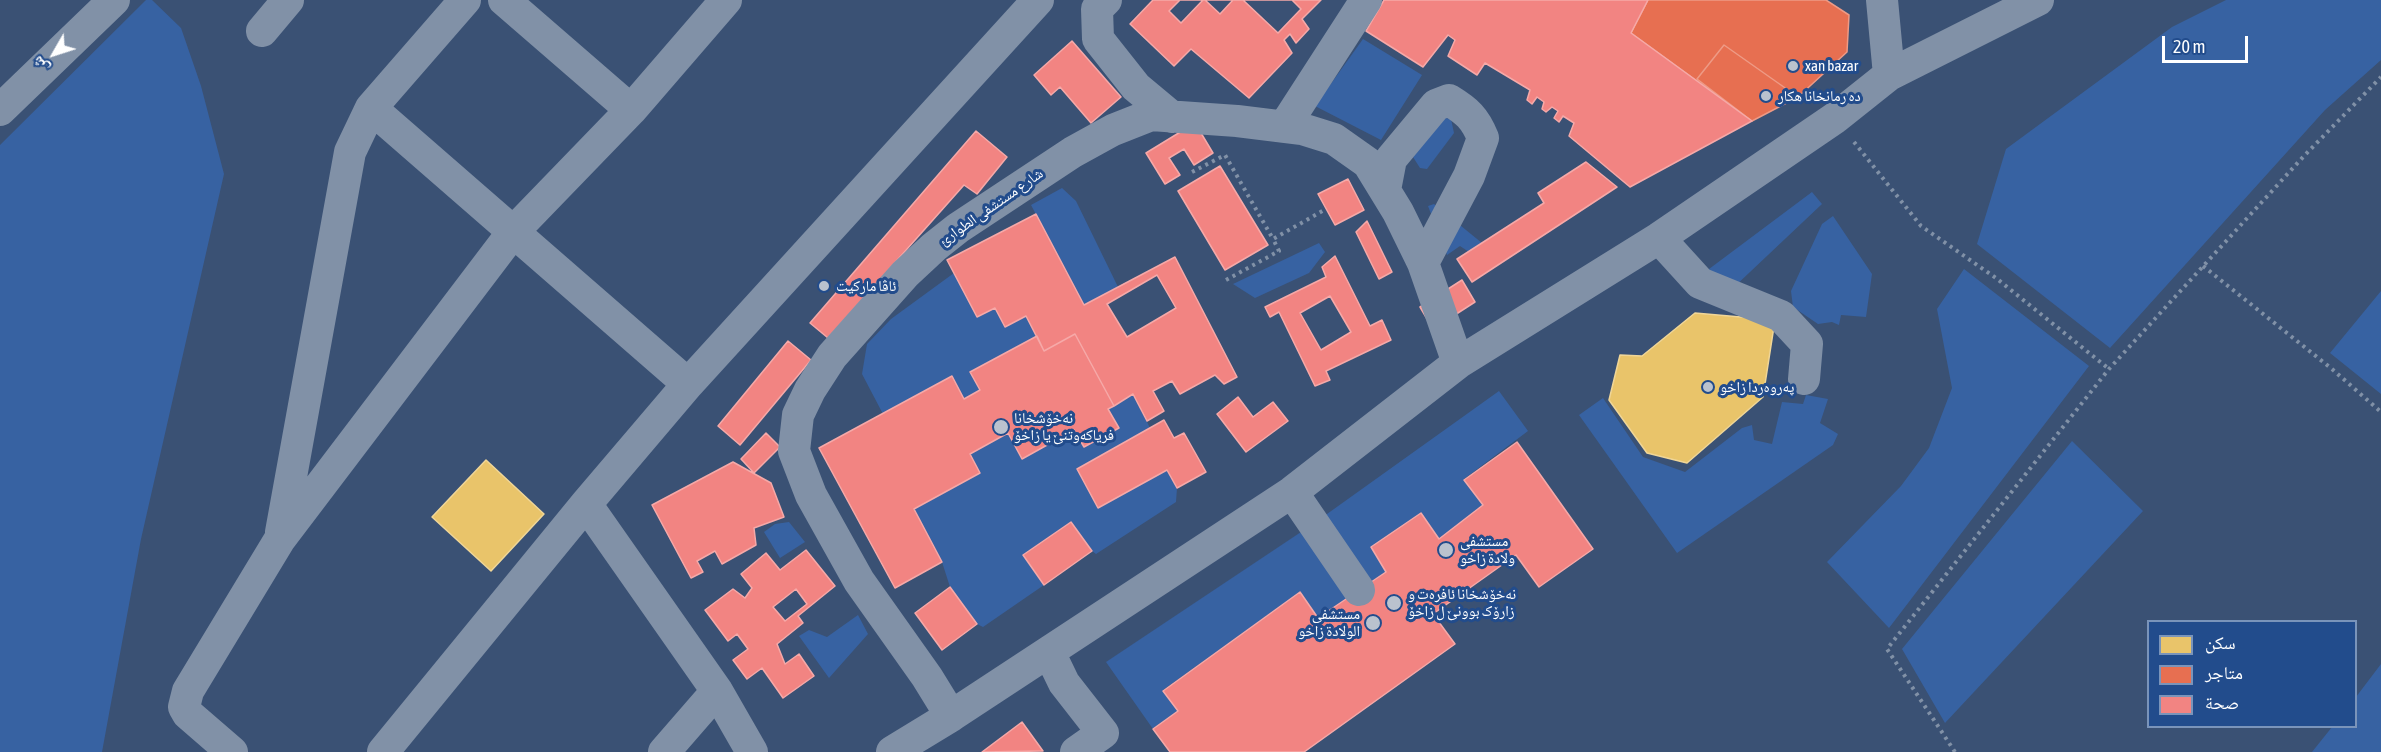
<!DOCTYPE html>
<meta charset="utf-8">
<style>
body{margin:0}
#map{position:relative;width:2381px;height:752px;overflow:hidden;background:#3a5174;font-family:"Asap Condensed","Noto Naskh Arabic",sans-serif}
canvas{display:block}
.legend{position:absolute;left:2147px;top:620px;width:210px;height:108px;box-sizing:border-box;background:#224c8c;border:2px solid #7a94ba;margin:0;padding:8px 10px;list-style:none;font-size:18px;color:#fff}
.legend li{display:flex;align-items:center;gap:12px;height:30px}
.legend b{width:30px;border:2px solid #7a94ba}
.north{position:absolute;left:24px;top:24px;width:60px;height:60px;-webkit-text-stroke:4px #224c8c;paint-order:stroke;rotate:231deg;font-size:16px;font-weight:700;line-height:24px;text-align:center;color:#fff}
.north::after{content:'';display:block;margin:auto;width:21px;height:27px;background:#fff;clip-path:polygon(50% 0,100% 100%,50% 72%,0 100%)}
.scale{position:absolute;left:2162px;top:36px;width:86px;height:27px;box-sizing:border-box;border:3px solid #fff;border-top:0;padding-left:8px;font-size:18px;line-height:21px;white-space:nowrap;color:#fff;-webkit-text-stroke:4px #224c8c;paint-order:stroke}
</style>
<div id="map">
<canvas width="2381" height="752"></canvas>
<ul class="legend">
<li><b style="height:16px;background:#e9c46a"></b>سكن</li>
<li><b style="height:16px;background:#e76f51"></b>متاجر</li>
<li><b style="height:16px;background:#f28482"></b>صحة</li>
</ul>
<div class="north">ش</div>
<div class="scale">20 m</div>
</div>
<script>
const context = document.querySelector('canvas').getContext('2d');
context.lineJoin = 'round';
function fillPath(path, color) {
  context.fillStyle = color;
  context.fill(path, 'evenodd');
}
function stroke(path, color, width, dash) {
  context.strokeStyle = color;
  context.lineWidth = width;
  context.lineCap = dash ? 'butt' : 'round';
  context.setLineDash(dash || []);
  context.stroke(path);
}
function write(font, color, halo, rows, align = 'center') {
  context.font = font + ' "Asap Condensed","Noto Naskh Arabic",sans-serif';
  context.lineWidth = 6;
  context.setLineDash([]);
  context.textBaseline = 'middle';
  context.strokeStyle = halo;
  context.fillStyle = color;
  for (const [text, x, y, turn = 0] of rows) {
    context.save();
    context.translate(x, y);
    context.rotate((+turn || 0) * Math.PI / 180);
    context.textAlign = isNaN(turn) ? turn : align;
    if (halo) context.strokeText(text, 0, 0);
    context.fillText(text, 0, 0);
    context.restore();
  }
}
const green = new Path2D(`
 M146,0H152L181,28L201,86L224,174L141,539L102,752H0V145Z
 M2226,0H2381V60L2325,110L2110,348L1977,244L2006,149L2172,27Z
 M1363,39L1422,75L1381,140L1315,106Z
 M1435,116L1451,119L1454,133L1427,169L1420,168L1413,157Z
 M1062,188L1076,201L1118,287L1084,305L1031,205Z
 M1812,192L1822,204L1732,289L1701,275Z
 M1434,204L1482,243L1469,252L1460,246L1447,255L1428,206Z
 M1833,216L1872,274L1866,317L1841,315L1839,325L1832,322L1818,324L1793,307L1791,291L1822,224Z
 M1319,243L1325,252L1309,273L1255,298L1233,284Z
 M1964,269L2089,366L1889,628L1827,562L1901,486L1929,448L1952,388L1937,309Z
 M954,273L995,308L1026,316L1037,336L970,372L980,390L964,399L952,377L883,414L862,374L867,344L891,319Z
 M2381,291V394L2330,353Z
 M1499,391L1528,431L1464,479L1483,505L1439,539L1420,514L1371,547L1386,572L1318,618L1299,593L1163,690L1178,711L1153,729L1106,662L1313,524Z
 M1133,394L1150,428L1077,469L1098,508L1167,470L1177,488L1176,502L1096,554L1092,551L1071,522L1023,555L1044,585L983,627L977,624L950,587L942,562L914,509L980,473L970,454L1008,433L1022,459L1074,430L1084,447L1118,428L1108,409Z
 M1806,395L1828,399L1820,423L1838,434L1833,445L1677,553L1579,415L1603,398L1643,457L1685,472L1742,428L1752,425L1754,440L1772,444L1782,402L1803,404Z
 M2072,441L2143,511L1945,723L1902,649Z
 M789,522L805,542L780,558L764,532L775,524Z
 M858,615L868,634L829,678L799,636L809,630L827,637Z
 M2381,664V752H2312L2332,727L2356,726V697Z`);
const homes = new Path2D(`
 M1695,313L1775,320L1763,397L1687,463L1647,453L1609,400L1620,355L1642,356Z
 M486,460L544,514L491,571L432,517Z`);
const shops = new Path2D(`
 M1648,0H1826L1849,15L1847,52L1798,97L1724,45L1697,79L1752,121L1631,33Z
 M1724,45L1798,97L1752,121L1697,79Z`);
const health = new Path2D(`
 M1153,0H1321L1302,19L1309,29L1296,43L1290,34L1284,40L1292,53L1249,98L1191,49L1174,66L1130,24Z
 M1180,0H1203L1181,23L1169,11Z
 M1205,0H1233L1220,14Z
 M1243,0H1292L1301,9L1278,33Z
 M1384,0H1648L1631,33L1752,121L1630,187L1569,136L1574,123L1563,116L1559,122L1554,118L1558,111L1552,107L1546,112L1542,109L1544,102L1537,97L1532,104L1527,100L1530,90L1485,63L1477,75L1448,56L1455,40L1448,35L1423,67L1366,31Z
 M1072,41L1121,97L1091,123L1060,87L1051,95L1034,75Z
 M1195,123L1213,153L1194,165L1184,149L1169,158L1180,175L1165,184L1146,153Z
 M976,131L1007,157L977,194L964,185L828,338L810,323Z
 M1586,162L1617,187L1472,282L1457,259L1544,203L1538,193Z
 M1220,166L1268,245L1225,270L1178,191Z
 M1348,179L1364,210L1335,225L1318,194Z
 M1036,214L1084,305L1175,257L1237,377L1224,384L1215,375L1180,394L1172,381L1153,391L1164,411L1147,421L1133,394L1114,406L1075,334L1044,351L1026,316L1005,327L995,308L977,317L947,260Z
 M1367,221L1392,272L1379,279L1356,232Z
 M1335,256L1370,326L1382,320L1391,340L1326,371L1330,380L1315,386L1279,312L1270,317L1265,307L1326,277L1322,267Z
 M1157,275L1176,308L1127,337L1107,304Z
 M1462,280L1475,302L1433,329L1420,307Z
 M1330,296L1351,332L1321,350L1300,313Z
 M1075,334L1114,406L1108,409L1119,428L1084,447L1074,430L1022,459L1008,433L970,454L980,473L914,509L942,562L895,588L819,448L952,376L964,399L980,390L970,372L1037,336L1044,351Z
 M788,341L811,360L740,445L718,426Z
 M1238,397L1253,417L1273,402L1288,421L1246,452L1217,414Z
 M1164,420L1174,438L1184,433L1206,472L1177,488L1167,470L1098,508L1077,469Z
 M766,433L780,447L754,473L741,459Z
 M1517,442L1593,549L1539,587L1516,555L1433,614L1455,644L1304,752H1170L1153,729L1178,711L1163,691L1300,592L1318,618L1386,572L1371,547L1421,513L1439,539L1483,505L1464,480Z
 M733,462L771,483L784,517L754,528L756,545L722,564L715,551L697,561L703,572L691,578L652,505Z
 M1071,522L1092,551L1044,585L1023,555Z
 M806,550L835,586L798,616L803,623L777,644L785,664L799,654L814,676L783,698L762,668L747,679L733,660L748,649L737,634L728,641L705,610L733,589L745,598L752,588L741,574L766,553L780,570Z
 M950,587L977,624L942,650L915,613Z
 M796,589L807,604L785,621L773,607Z
 M1022,722L1043,751L982,752Z`);
const path = new Path2D(`
 M1854,142L1921,226L1996,278L2109,369
 M1192,172L1225,155L1273,239L1326,209
 M2203,266L2332,369L2381,412
 M1226,280L1279,251L1273,239
 M1955,752L1887,649L2109,369L2304,156L2381,77`);
const minor = new Path2D(`
 M504,0L631,110
 M1106,0L1097,9L1098,39L1136,87L1172,117
 M1882,0L1889,75
 M262,31L288,0
 M371,108L688,384
 M0,110L114,0
 M1284,127L1366,0
 M1385,190L1391,159L1436,105L1449,100C1467,111 1475,118 1483,138L1469,176L1423,263
 M1659,238L1700,283L1781,316L1807,344L1804,379
 M1292,492L1359,590
 M586,504L717,691L752,752
 M281,532L350,152L371,108L465,0
 M1049,652L1064,683L1103,733L1076,752
 M951,716L927,677L859,581L811,495L794,451L798,415L810,390L832,356L905,274L934,247L958,228L1073,152L1113,130L1151,115L1237,121L1302,129L1334,139L1368,163L1398,212L1423,263L1458,363
 M232,752L188,714L184,707L188,691L280,539L513,232L631,110L726,0
 M383,752L586,504L688,384L1038,0
 M664,752L717,691
 M892,752L951,716L1292,492L1458,363L1659,238L1835,118L1889,75L2038,0`);
const markers = [
 [1793,66,6,"#bac2ce"],
 [1766,96,6,"#bac2ce"],
 [824,286,6,"#bac2ce"],
 [1708,387,6,"#bac2ce"],
 [1001,427,8,"#bac2ce"],
 [1446,550,8,"#bac2ce"],
 [1394,603,8,"#bac2ce"],
 [1373,623,8,"#bac2ce"]
];
const poiNames = [
 ["xan bazar",1805,66],
 ["ده رمانخانا هكار",1778,96],
 ["ئاڤا ماركيت",836,286],
 ["په‌روه‌ردا زاخو",1720,387],
 ["نه‌خۆشخانا",1014,418],
 ["فرياكه‌وتنێ يا زاخۆ",1014,435],
 ["مستشفى",1460,541],
 ["ولادة زاخو",1460,558],
 ["نەخۆشخانا ئافرەت و",1408,594],
 ["زارۆک بوونێ ل زاخۆ",1408,611],
 ["مستشفى",1360,614,"right"],
 ["الولادة زاخو",1360,631,"right"]
];
const streetNames = [
 ["شارع مستشفى الطوارئ",991,207,-35]
];
fillPath(green, '#3762a2');
fillPath(homes, '#e9c46a');
stroke(homes, '#f0d697', 1.5);
fillPath(shops, '#e76f51');
stroke(shops, '#ee9a85', 1.5);
fillPath(health, '#f28482');
stroke(health, '#f6a9a8', 1.5);
stroke(path, '#8191a7', 4, [3, 4.5]);
stroke(minor, '#8191a7', 32);
for (const [x, y, r, color] of markers) {
  const dot = new Path2D();
  dot.arc(x, y, r, 0, 2 * Math.PI);
  context.fillStyle = color;
  context.fill(dot);
  stroke(dot, '#224c8c', 2);
}
write('15px', '#fff', '#224c8c', poiNames, 'left');
write('15px', '#fff', '#224c8c', streetNames);
</script>
